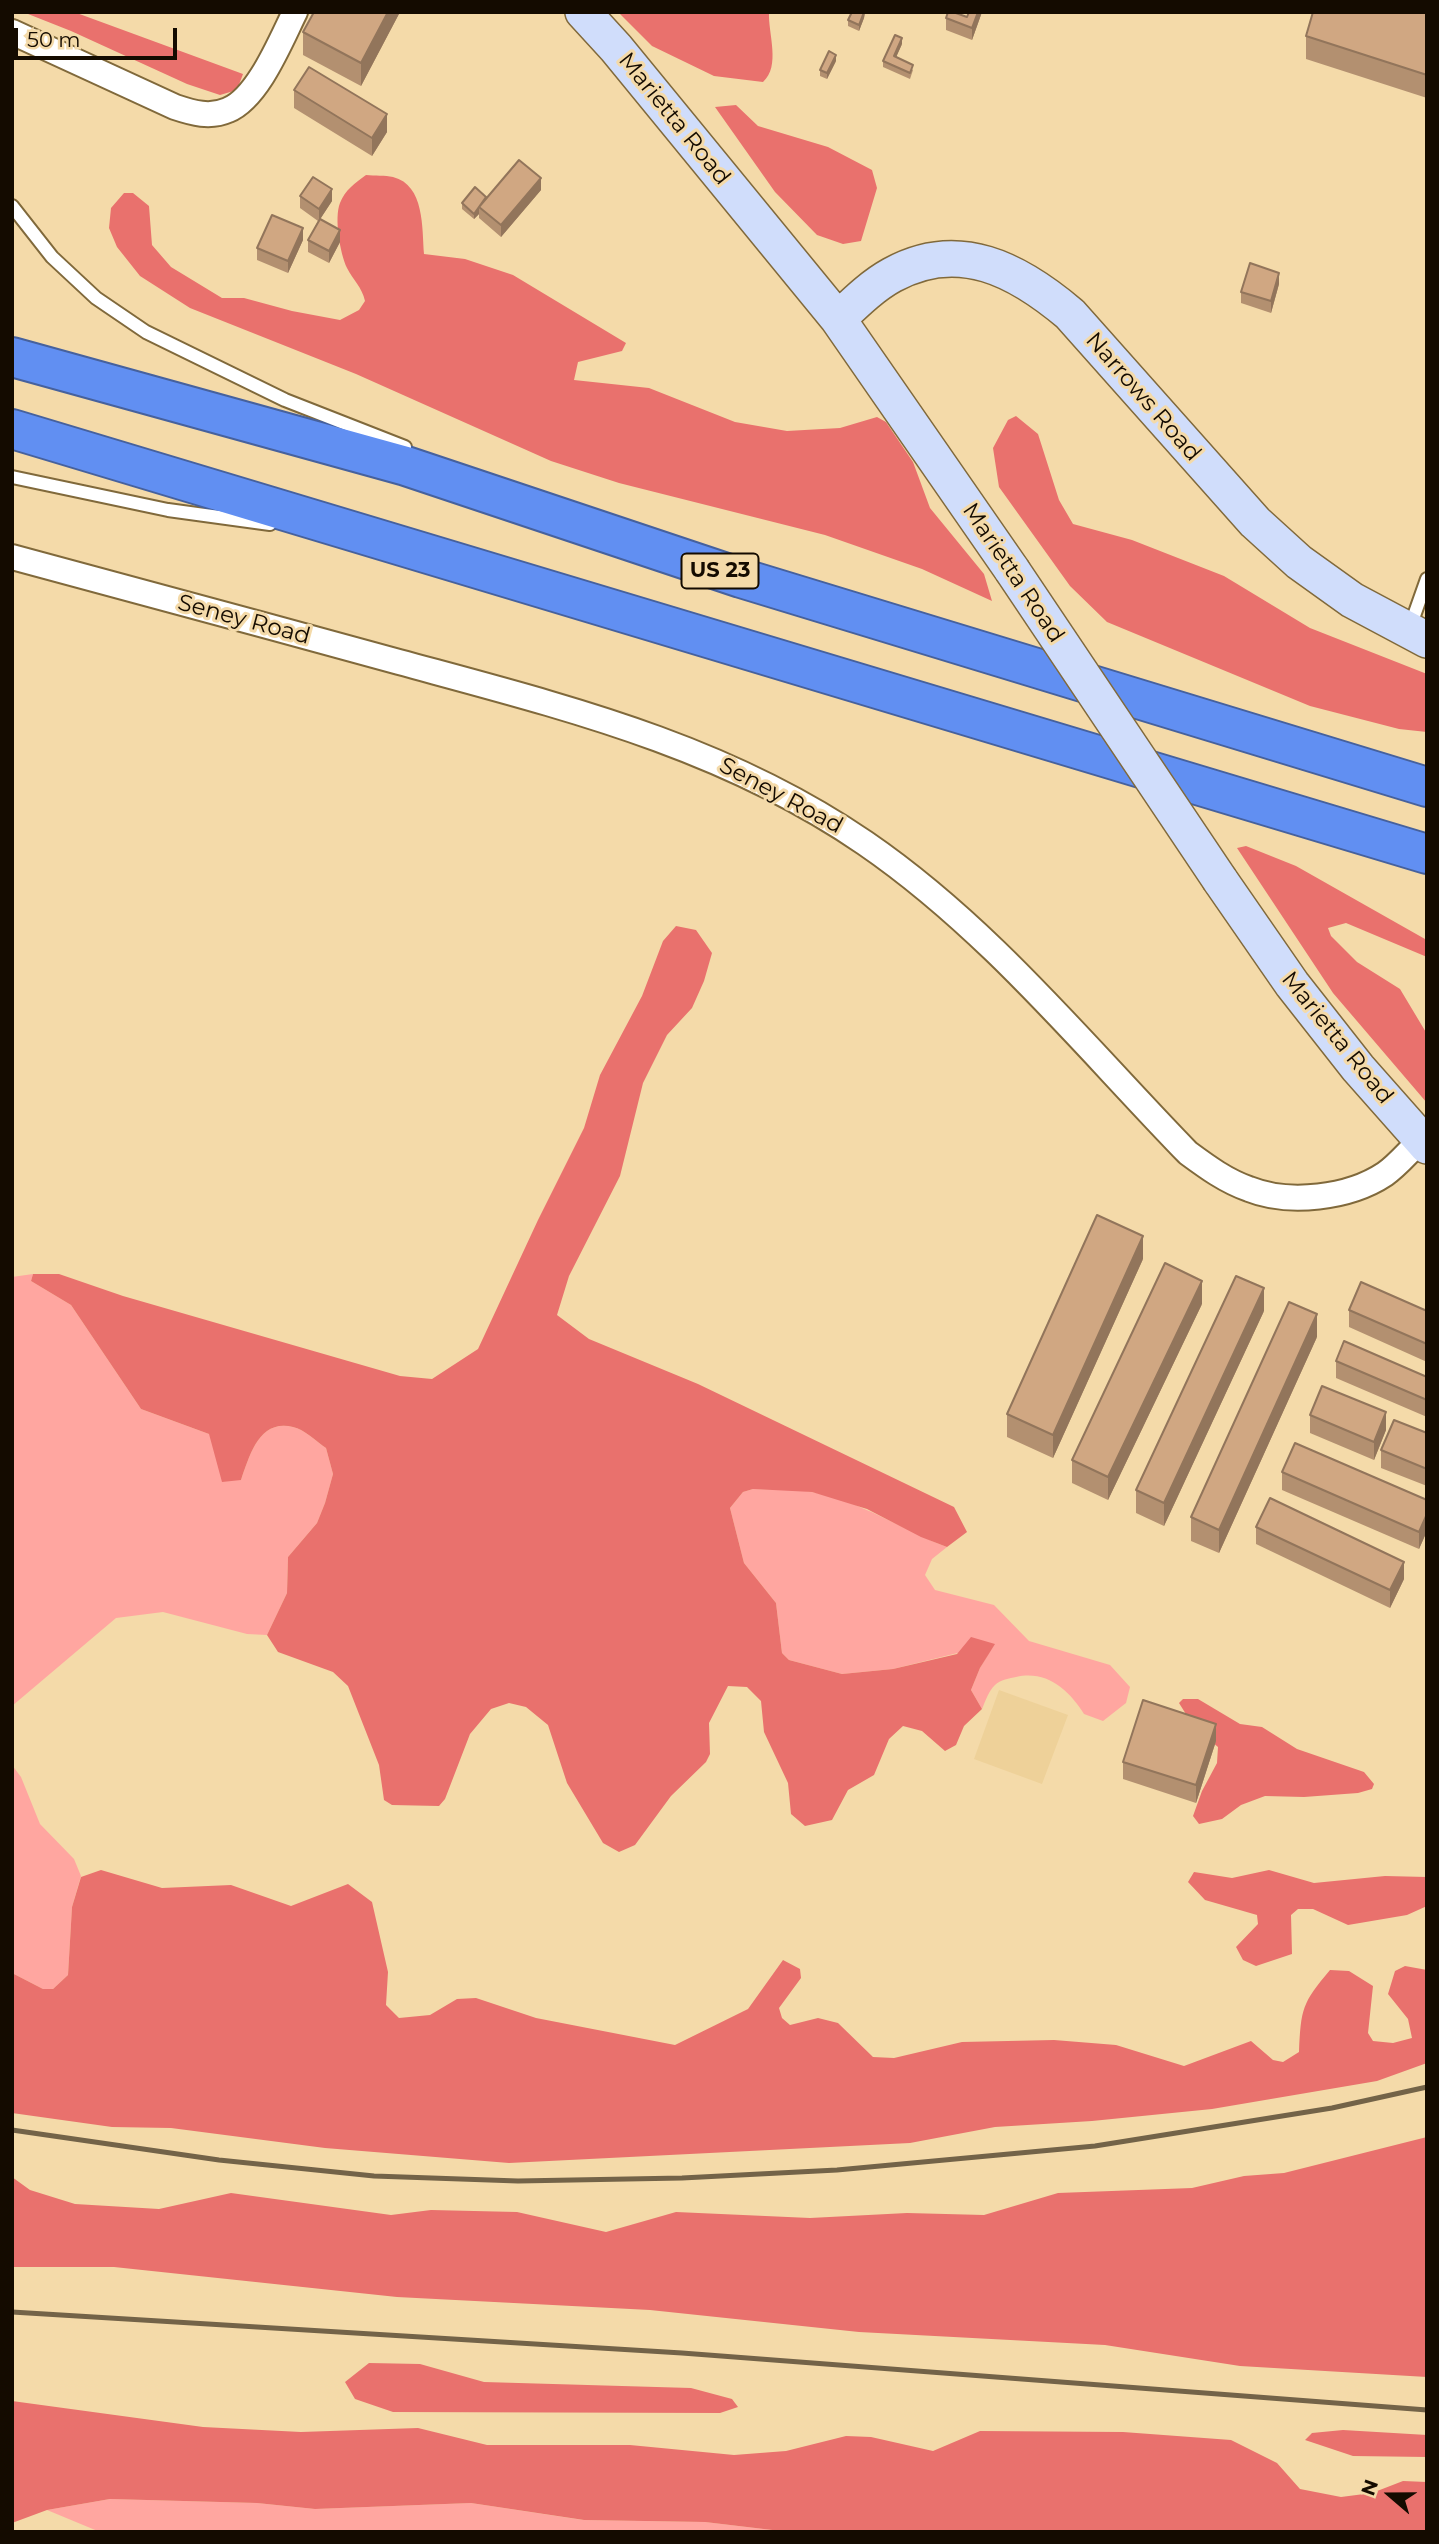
<!DOCTYPE html>
<style>
body{margin:0}
#map{position:relative;width:1439px;height:2544px;overflow:hidden;background:#f4daa9;font-family:Montserrat,sans-serif}
canvas{display:block}
.frame{position:absolute;inset:0;border:14px solid #140b00;pointer-events:none}
.north{position:absolute;left:1355px;top:2460px;width:70px;height:70px;-webkit-text-stroke:5px #f4daa9;paint-order:stroke;rotate:290deg;font-size:19px;font-weight:700;line-height:28px;text-align:center;color:#140b00}
.north::after{content:'';display:block;margin:auto;width:24px;height:32px;background:#140b00;clip-path:polygon(50% 0,100% 100%,50% 72%,0 100%)}
.scale{position:absolute;left:14px;top:28px;width:163px;height:32px;box-sizing:border-box;border:4px solid #140b00;border-top:0;padding-left:9px;font-size:21px;line-height:24px;white-space:nowrap;color:#140b00;-webkit-text-stroke:5px #f4daa9;paint-order:stroke}
</style>
<div id="map">
<canvas width="1439" height="2544"></canvas>
<div class="frame"></div>
<div class="north">N</div>
<div class="scale">50 m</div>
</div>
<script>
const context = document.querySelector('canvas').getContext('2d');
context.lineJoin = 'round';
function fillPath(path, color) {
  context.fillStyle = color;
  context.fill(path, 'evenodd');
}
function stroke(path, color, width, dash) {
  context.strokeStyle = color;
  context.lineWidth = width;
  context.lineCap = dash ? 'butt' : 'round';
  context.setLineDash(dash || []);
  context.stroke(path);
}
function write(font, color, halo, rows, align = 'center') {
  context.font = font + ' Montserrat,sans-serif';
  context.lineWidth = 6;
  context.setLineDash([]);
  context.textBaseline = 'middle';
  context.strokeStyle = halo;
  context.fillStyle = color;
  for (const [text, x, y, turn = 0] of rows) {
    context.save();
    context.translate(x, y);
    context.rotate((+turn || 0) * Math.PI / 180);
    context.textAlign = isNaN(turn) ? turn : align;
    if (halo) context.strokeText(text, 0, 0);
    context.fillText(text, 0, 0);
    context.restore();
  }
}
const built = new Path2D(`
 M999,1690L1068,1715L1042,1784L974,1759Z`);
const green = new Path2D(`
 M33,1274L31,1281L71,1305L141,1409L209,1434L241,1480C250,1455 259,1419 293,1427C304,1429 317,1442 326,1448L333,1474L325,1503L317,1523L288,1557L287,1593L267,1635L247,1634L163,1612L116,1618L12,1706V1277Z
 M753,1489C772,1490 793,1488 812,1492C861,1501 902,1530 947,1547L932,1559L925,1575L935,1590L994,1605L1029,1641L1110,1665L1130,1687L1126,1703L1103,1721L1084,1714C1069,1690 1047,1670 1016,1677C1010,1678 1000,1680 995,1685C989,1690 985,1702 982,1709L971,1690L980,1668L994,1644L893,1669L842,1674L789,1660L782,1653L776,1603L744,1563L730,1508L743,1492Z
 M12,1765L21,1777L40,1824L74,1859L81,1876L72,1907L68,1975L53,1989H43L12,1973Z
 M110,2499L257,2503L315,2509L471,2503L583,2520L705,2522L789,2532H100L47,2510Z`);
const forest = new Path2D(`
 M23,12H74L243,74L237,90L220,95L187,84L71,31Z
 M618,12H769C768,34 781,66 763,82L714,76L652,46Z
 M736,105L758,126L828,147L872,170L877,188L861,241L843,244L817,235L775,192L715,107Z
 M366,175C375,176 385,175 393,177C425,185 422,229 424,254L465,259L513,275L626,343L622,351L578,362L574,380L649,388L735,422L787,431L840,428L877,417L886,422L913,462L930,508L984,574L992,601L922,569L825,535L619,483L551,461L356,374L190,308L140,276L117,247L109,228L111,208L124,193H133L149,206L152,245L171,267L222,298H244L292,311L340,320L359,310L365,301C362,287 353,280 347,268C340,253 334,218 340,203C345,190 355,183 366,175Z
 M1016,416L1038,434L1059,500L1073,524L1132,540L1224,576L1310,628L1427,674V732L1399,729L1310,706L1107,622L1070,586L999,487L993,448L1008,420Z
 M1246,846L1296,866L1425,939L1427,957L1346,923L1328,928L1331,936L1357,962L1400,989L1427,1034V1103L1333,993L1237,848Z
 M676,926L696,930L712,953L704,981L692,1008L667,1035L643,1083L620,1176L569,1276L557,1315L589,1339L698,1384L954,1507L967,1532L947,1547L921,1537L867,1509L812,1492L753,1489L743,1492L730,1508L744,1563L776,1603L782,1653L789,1660L842,1674L893,1669L957,1654L971,1637L995,1644L980,1668L971,1690L982,1709L964,1726L956,1745L945,1751L922,1731L903,1726L889,1739L874,1775L848,1790L832,1820L805,1826L791,1814L788,1783L764,1732L761,1701L747,1687L728,1686L709,1723L710,1754L706,1762L671,1796L635,1845L619,1852L603,1843L567,1783L548,1725L526,1707L509,1703L491,1709L470,1734L445,1799L439,1806L392,1805L384,1800L379,1765L348,1686L333,1672L278,1652L267,1635L287,1593L288,1557L317,1523L325,1503L333,1474L326,1448C317,1442 304,1429 293,1427C259,1419 250,1455 241,1480L222,1482L209,1434L141,1409L71,1305L31,1281L33,1274H59L123,1296L400,1376L432,1379L478,1349L538,1220L584,1128L600,1075L642,996L663,941Z
 M1183,1699H1198L1240,1724L1262,1727L1297,1749L1364,1772L1374,1784L1372,1789L1358,1793L1304,1797L1265,1796L1241,1805L1222,1819L1199,1824L1193,1816L1202,1791L1217,1763L1218,1747L1194,1727L1179,1703Z
 M101,1870L162,1888L231,1885L291,1906L348,1884L372,1902L388,1972L386,2005L399,2018L430,2015L457,1999L476,1998L536,2018L675,2045L748,2009L783,1960L800,1969L801,1978L779,2008L782,2018L790,2025L818,2018L838,2023L873,2057L894,2058L962,2042L1054,2040L1116,2045L1184,2066L1251,2041L1273,2060L1283,2062L1299,2052C1301,2009 1302,2003 1330,1970L1349,1971L1373,1986L1368,2033L1373,2041L1393,2043L1412,2038L1408,2019L1388,1994L1395,1971L1405,1966L1427,1970V2063L1377,2081L1212,2109L1092,2121L995,2127L910,2143L509,2163L325,2148L171,2128L112,2127L12,2113V1973L43,1989H53L68,1975L72,1907L81,1877Z
 M1269,1870L1314,1883L1385,1876L1427,1877V1906L1407,1915L1348,1925L1313,1909H1298L1291,1915L1292,1954L1256,1966L1243,1960L1236,1947L1258,1924L1257,1915L1205,1900L1188,1882L1194,1872L1232,1878Z
 M1427,2137V2377L1240,2366L1105,2345L859,2332L650,2310L397,2297L114,2267H12V2177L30,2190L75,2204L159,2209L231,2193L391,2215L431,2210L517,2212L606,2232L676,2212L810,2218L907,2213L984,2215L1058,2193L1192,2188L1244,2176L1284,2173Z
 M369,2363L420,2364L484,2382L691,2388L732,2399L738,2407L720,2413L393,2412L355,2399L345,2382Z
 M12,2401L203,2427L301,2432L418,2428L487,2445H630L734,2455L786,2451L846,2436L871,2437L933,2451L980,2431L1123,2432L1231,2440L1277,2463L1300,2489L1341,2497L1372,2493L1403,2481L1427,2482V2532H789L705,2522L584,2520L471,2503L315,2509L257,2503L110,2499L47,2510L12,2523Z
 M1343,2430L1427,2435V2457L1353,2456L1305,2440L1312,2433Z`);
const lane = new Path2D(`
 M12,206L52,257L96,298L146,332L285,400L405,447
 M12,477L168,510L270,524
 M1410,627L1427,579`);
const street = new Path2D(`
 M12,32L175,107C193,113 210,118 228,110C258,98 281,40 295,12
 M12,557C141,591 270,627 399,662C564,707 722,745 865,843C989,928 1084,1046 1188,1153C1207,1167 1226,1181 1249,1189C1289,1205 1349,1198 1385,1174C1398,1165 1409,1151 1421,1140`);
const secondary = new Path2D(`
 M583,12L616,48L838,319L1012,570
 M838,319C855,303 872,286 892,275C959,238 1018,270 1070,314L1255,522L1299,562L1352,600L1427,640
 M1220,880L1292,984L1358,1068L1427,1146`);
const highway = new Path2D(`
 M12,357L406,466L741,578L1427,787
 M12,429L1427,854`);
const rail = new Path2D(`
 M12,2130L219,2160L374,2176L518,2181L682,2178L837,2170L1095,2146L1332,2108L1427,2087
 M12,2312L682,2353L1427,2410`);
const secondaryBridge = new Path2D(`
 M1012,570L1220,880`);
const wall = new Path2D(`
 M400,12L361,86L303,55V32Z
 M865,12L864,18L859,31L848,26V20Z
 M969,12H982L972,40L946,30V18L967,17Z
 M1427,12V98L1306,59V36Z
 M902,44L896,57L913,70L910,79L883,67V61Z
 M836,61L827,79L820,76V70Z
 M294,90L387,132L372,156L294,108Z
 M541,190L501,237L479,218V214L474,219L462,209V203Z
 M300,196L332,201L320,219L340,242L329,263L308,252V240L318,221L300,208Z
 M303,240L288,273L257,260V248Z
 M1279,284L1271,313L1241,303V292Z
 M1143,1259L1053,1458L1007,1437V1414Z
 M1202,1304L1108,1500L1072,1483V1460Z
 M1349,1310L1427,1311V1362L1349,1327Z
 M1264,1311L1164,1526L1136,1513V1490Z
 M1317,1337L1219,1553L1191,1541V1517Z
 M1336,1361L1427,1377V1417L1336,1378Z
 M1310,1415L1386,1430L1374,1460L1310,1433Z
 M1427,1433V1486L1381,1468V1450Z
 M1282,1472L1427,1500V1531L1419,1549L1282,1490Z
 M1256,1527L1404,1579L1390,1608L1256,1544Z
 M1216,1741L1196,1803L1123,1779V1762Z`);
const shadedWall = new Path2D(`
 M388,12H400L361,86V63Z
 M865,12L864,18L859,31V25Z
 M978,12H982L972,40V28Z
 M902,38V44L894,62V56Z
 M836,55V61L827,79V73Z
 M387,114V132L372,156V138Z
 M541,178V190L501,237V225Z
 M332,189V201L319,221V209Z
 M479,208V214L474,219V214Z
 M303,228V240L288,273V261Z
 M340,230V242L329,263V251Z
 M1279,273V284L1271,313V301Z
 M1143,1236V1259L1053,1458V1435Z
 M1202,1281V1304L1108,1500V1477Z
 M1264,1288V1311L1164,1526V1503Z
 M1317,1314V1337L1219,1553V1530Z
 M1386,1412V1430L1374,1460V1442Z
 M1427,1514V1531L1419,1549V1532Z
 M1404,1562V1579L1390,1608V1590Z
 M1216,1724V1741L1196,1803V1785Z`);
const building = new Path2D(`
 M314,12H388L361,63L303,32Z
 M852,12H864L859,25L848,20Z
 M948,12H953L967,17L969,12H978L972,28L946,18Z
 M1313,12H1427V75L1306,36Z
 M895,35L902,38L894,56L913,65L910,73L883,61Z
 M829,51L836,55L827,73L820,70Z
 M309,67L387,114L372,138L294,90Z
 M519,160L541,178L501,225L479,207Z
 M313,177L332,189L319,209L300,196Z
 M475,187L486,197L474,214L462,203Z
 M272,215L303,228L288,261L257,248Z
 M320,219L340,230L329,251L308,240Z
 M1250,263L1279,273L1271,301L1241,292Z
 M1097,1215L1143,1236L1053,1435L1007,1414Z
 M1165,1263L1202,1281L1108,1477L1072,1460Z
 M1236,1276L1264,1288L1164,1503L1136,1490Z
 M1361,1282L1427,1311V1344L1349,1310Z
 M1289,1302L1317,1314L1219,1530L1191,1517Z
 M1344,1341L1427,1377V1400L1336,1361Z
 M1322,1386L1386,1412L1374,1442L1310,1415Z
 M1394,1420L1427,1433V1469L1381,1450Z
 M1295,1443L1427,1500V1514L1419,1532L1282,1472Z
 M1270,1498L1404,1562L1390,1590L1256,1527Z
 M1143,1700L1216,1724L1196,1785L1123,1762Z`);
const shields = [
 [720,571,77]
];
const shieldNames = [
 ["US 23",720,571]
];
const streetNames = [
 ["Marietta Road",674,119,51],
 ["Narrows Road",1143,397,49],
 ["Marietta Road",1013,573,56],
 ["Seney Road",244,620,15],
 ["Seney Road",781,796,28],
 ["Marietta Road",1337,1038,51]
];
fillPath(built, '#eed199');
fillPath(green, '#ffa6a0');
fillPath(forest, '#e9716d');
stroke(lane, '#80693b', 16);
stroke(street, '#80693b', 28);
stroke(secondary, '#80693b', 38);
stroke(highway, '#46619d', 42);
stroke(lane, '#fff', 12);
stroke(street, '#fff', 24);
stroke(secondary, '#d0ddfb', 35);
stroke(highway, '#618ff2', 38);
stroke(rail, '#736348', 5);
stroke(secondaryBridge, '#80693b', 38, []);
stroke(secondaryBridge, '#d0ddfb', 35);
fillPath(wall, '#b39070');
fillPath(shadedWall, '#92755b');
fillPath(building, '#d0a782');
stroke(building, '#92755b', 2);
for (const [x, y, w] of shields) {
  const box = new Path2D();
  box.roundRect(x - w / 2, y - 17.5, w, 35, 5);
  context.fillStyle = '#f4daa9';
  context.fill(box);
  stroke(box, '#140b00', 2);
}
write('bold 21px', '#140b00', null, shieldNames);
write('23px', '#140b00', '#f4daa9', streetNames);
</script>
